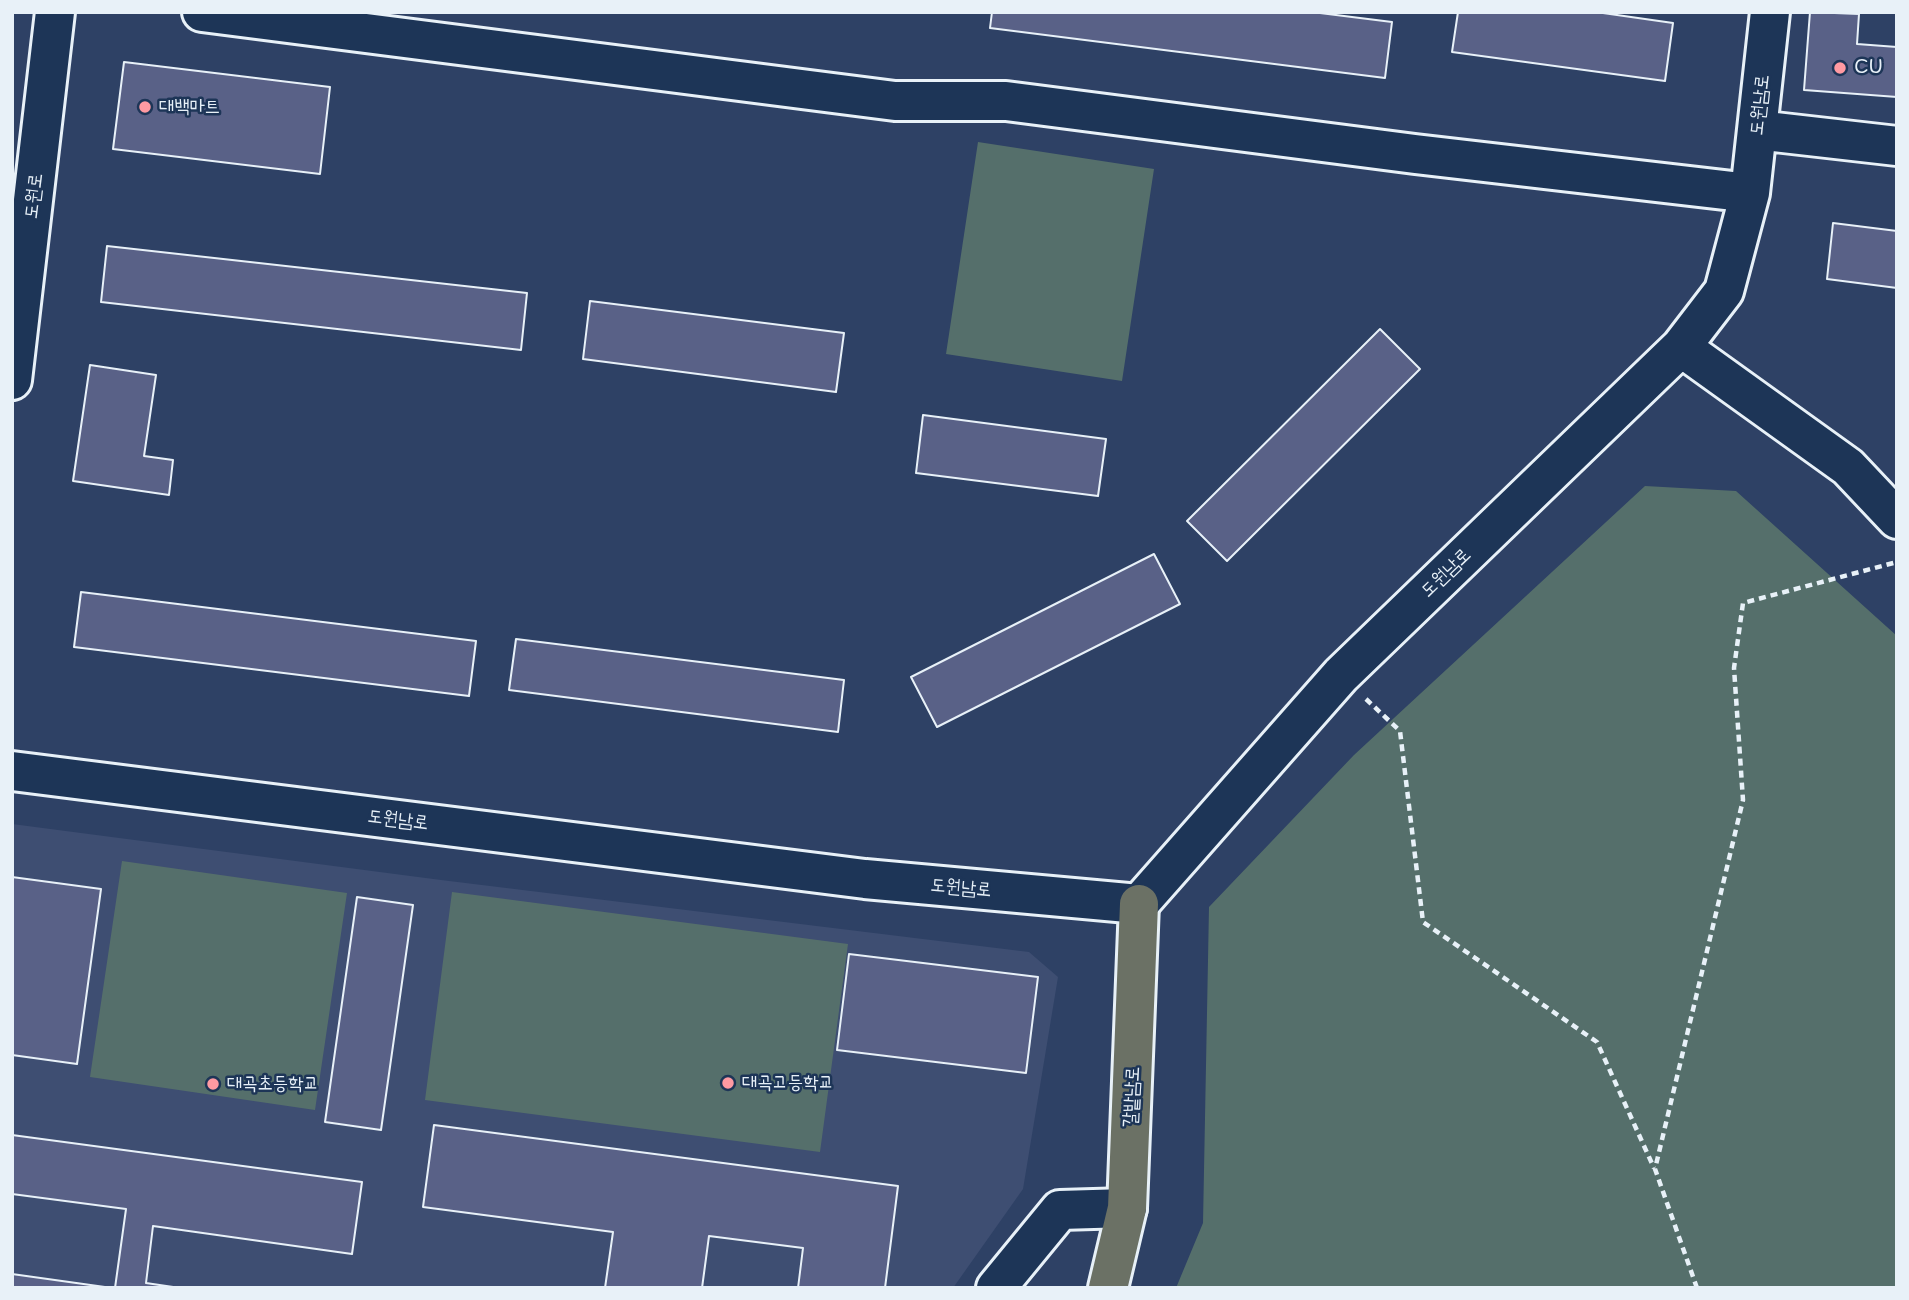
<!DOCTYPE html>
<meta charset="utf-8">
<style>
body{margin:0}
#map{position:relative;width:1909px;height:1300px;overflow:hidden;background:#2e4165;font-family:"Playpen Sans",sans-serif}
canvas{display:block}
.frame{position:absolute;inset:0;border:14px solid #e8f1f8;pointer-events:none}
</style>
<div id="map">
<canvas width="1909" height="1300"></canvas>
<div class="frame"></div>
</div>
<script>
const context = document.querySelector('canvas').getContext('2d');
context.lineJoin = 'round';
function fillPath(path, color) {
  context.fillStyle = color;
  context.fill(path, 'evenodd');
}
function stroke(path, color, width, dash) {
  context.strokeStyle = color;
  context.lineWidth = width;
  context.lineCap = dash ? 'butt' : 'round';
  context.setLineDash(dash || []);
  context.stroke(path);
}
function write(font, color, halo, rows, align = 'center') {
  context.font = font + ' "Playpen Sans","Poor Story",sans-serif';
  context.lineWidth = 5;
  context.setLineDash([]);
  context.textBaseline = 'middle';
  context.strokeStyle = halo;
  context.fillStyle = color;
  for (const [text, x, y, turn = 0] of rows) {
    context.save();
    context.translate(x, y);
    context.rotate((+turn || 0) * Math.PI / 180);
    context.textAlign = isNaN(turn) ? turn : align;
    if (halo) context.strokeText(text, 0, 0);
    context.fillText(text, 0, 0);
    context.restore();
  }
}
const built = new Path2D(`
 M12,824L441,880L1029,952L1058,977L1023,1189L953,1288H12Z`);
const green = new Path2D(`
 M978,142L1154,169L1122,381L946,354Z
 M1645,486L1736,491L1897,636V1288H1176L1203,1223L1209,907L1354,755Z
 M122,861L347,893L315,1110L90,1077Z
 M452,892L848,944L820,1152L425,1100Z`);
const building = new Path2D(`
 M992,12H1312L1392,22L1385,78L990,28Z
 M1458,12H1596L1673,23L1665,81L1452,52Z
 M1810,12L1859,14L1857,44L1897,47V97L1804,90Z
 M124,62L330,87L320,174L113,149Z
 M1833,223L1897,231V288L1827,279Z
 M107,246L527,293L521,350L101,302Z
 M590,301L844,333L836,392L583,359Z
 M1380,329L1420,369L1227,561L1187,521Z
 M90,365L156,375L144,456L173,460L169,495L73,481Z
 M923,415L1106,439L1098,496L916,473Z
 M1154,554L1180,604L937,727L911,677Z
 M81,592L476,641L469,696L74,647Z
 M516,639L844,680L838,732L509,690Z
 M12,877L101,889L77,1064L12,1055Z
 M357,897L413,905L381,1130L325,1122Z
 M849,954L1038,977L1026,1073L837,1050Z
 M434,1125L898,1186L885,1288H798L803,1248L709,1236L702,1288H605L613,1232L423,1207Z
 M12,1135L362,1182L352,1254L153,1226L146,1283L180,1288H115L126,1209L12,1194Z
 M12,1274L112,1288H12Z`);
const path = new Path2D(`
 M1366,699L1400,731L1423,922L1597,1042L1654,1168
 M1697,1288L1655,1169L1743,800L1734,668L1743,603L1897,562`);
const minor = new Path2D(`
 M202,12L895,101H1006L1415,154L1750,193
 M1757,130L1897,146
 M1681,347L1848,467L1897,519
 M12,380L55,12
 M12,771L865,879L1139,904L1341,675L1681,347L1724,291L1750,193L1770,12
 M996,1288L1060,1210L1127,1208`);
const major = new Path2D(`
 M1108,1288L1127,1208L1139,904`);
const markers = [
 [1840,68,7,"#ff9aa2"],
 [145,107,7,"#ff9aa2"],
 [728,1083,7,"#ff9aa2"],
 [213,1084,7,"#ff9aa2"]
];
const poiNames = [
 ["CU",1854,68],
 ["대백마트",159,107],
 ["대곡고등학교",742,1083],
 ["대곡초등학교",227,1084]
];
const streetNames = [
 ["도원남로",1760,105,-84],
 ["도원로",34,196,-83],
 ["도원남로",1446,573,-44],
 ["도원남로",398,820,7],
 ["도원남로",961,888,5],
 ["갈밭남로",1132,1097,-87]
];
fillPath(built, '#3e4e72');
fillPath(green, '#556f6b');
fillPath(building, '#596187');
stroke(building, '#e8f1f8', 2);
stroke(minor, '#e8f1f8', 44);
stroke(major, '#e8f1f8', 44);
stroke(path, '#e8f1f8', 4.5, [7, 5]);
stroke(minor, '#1d3557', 38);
stroke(major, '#6b7165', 38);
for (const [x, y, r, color] of markers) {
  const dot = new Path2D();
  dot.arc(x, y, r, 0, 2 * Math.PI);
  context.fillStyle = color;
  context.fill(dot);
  stroke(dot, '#1d3557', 2.5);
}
write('19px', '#e8f1f8', '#1d3557', poiNames, 'left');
write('19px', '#e8f1f8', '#1d3557', streetNames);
</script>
